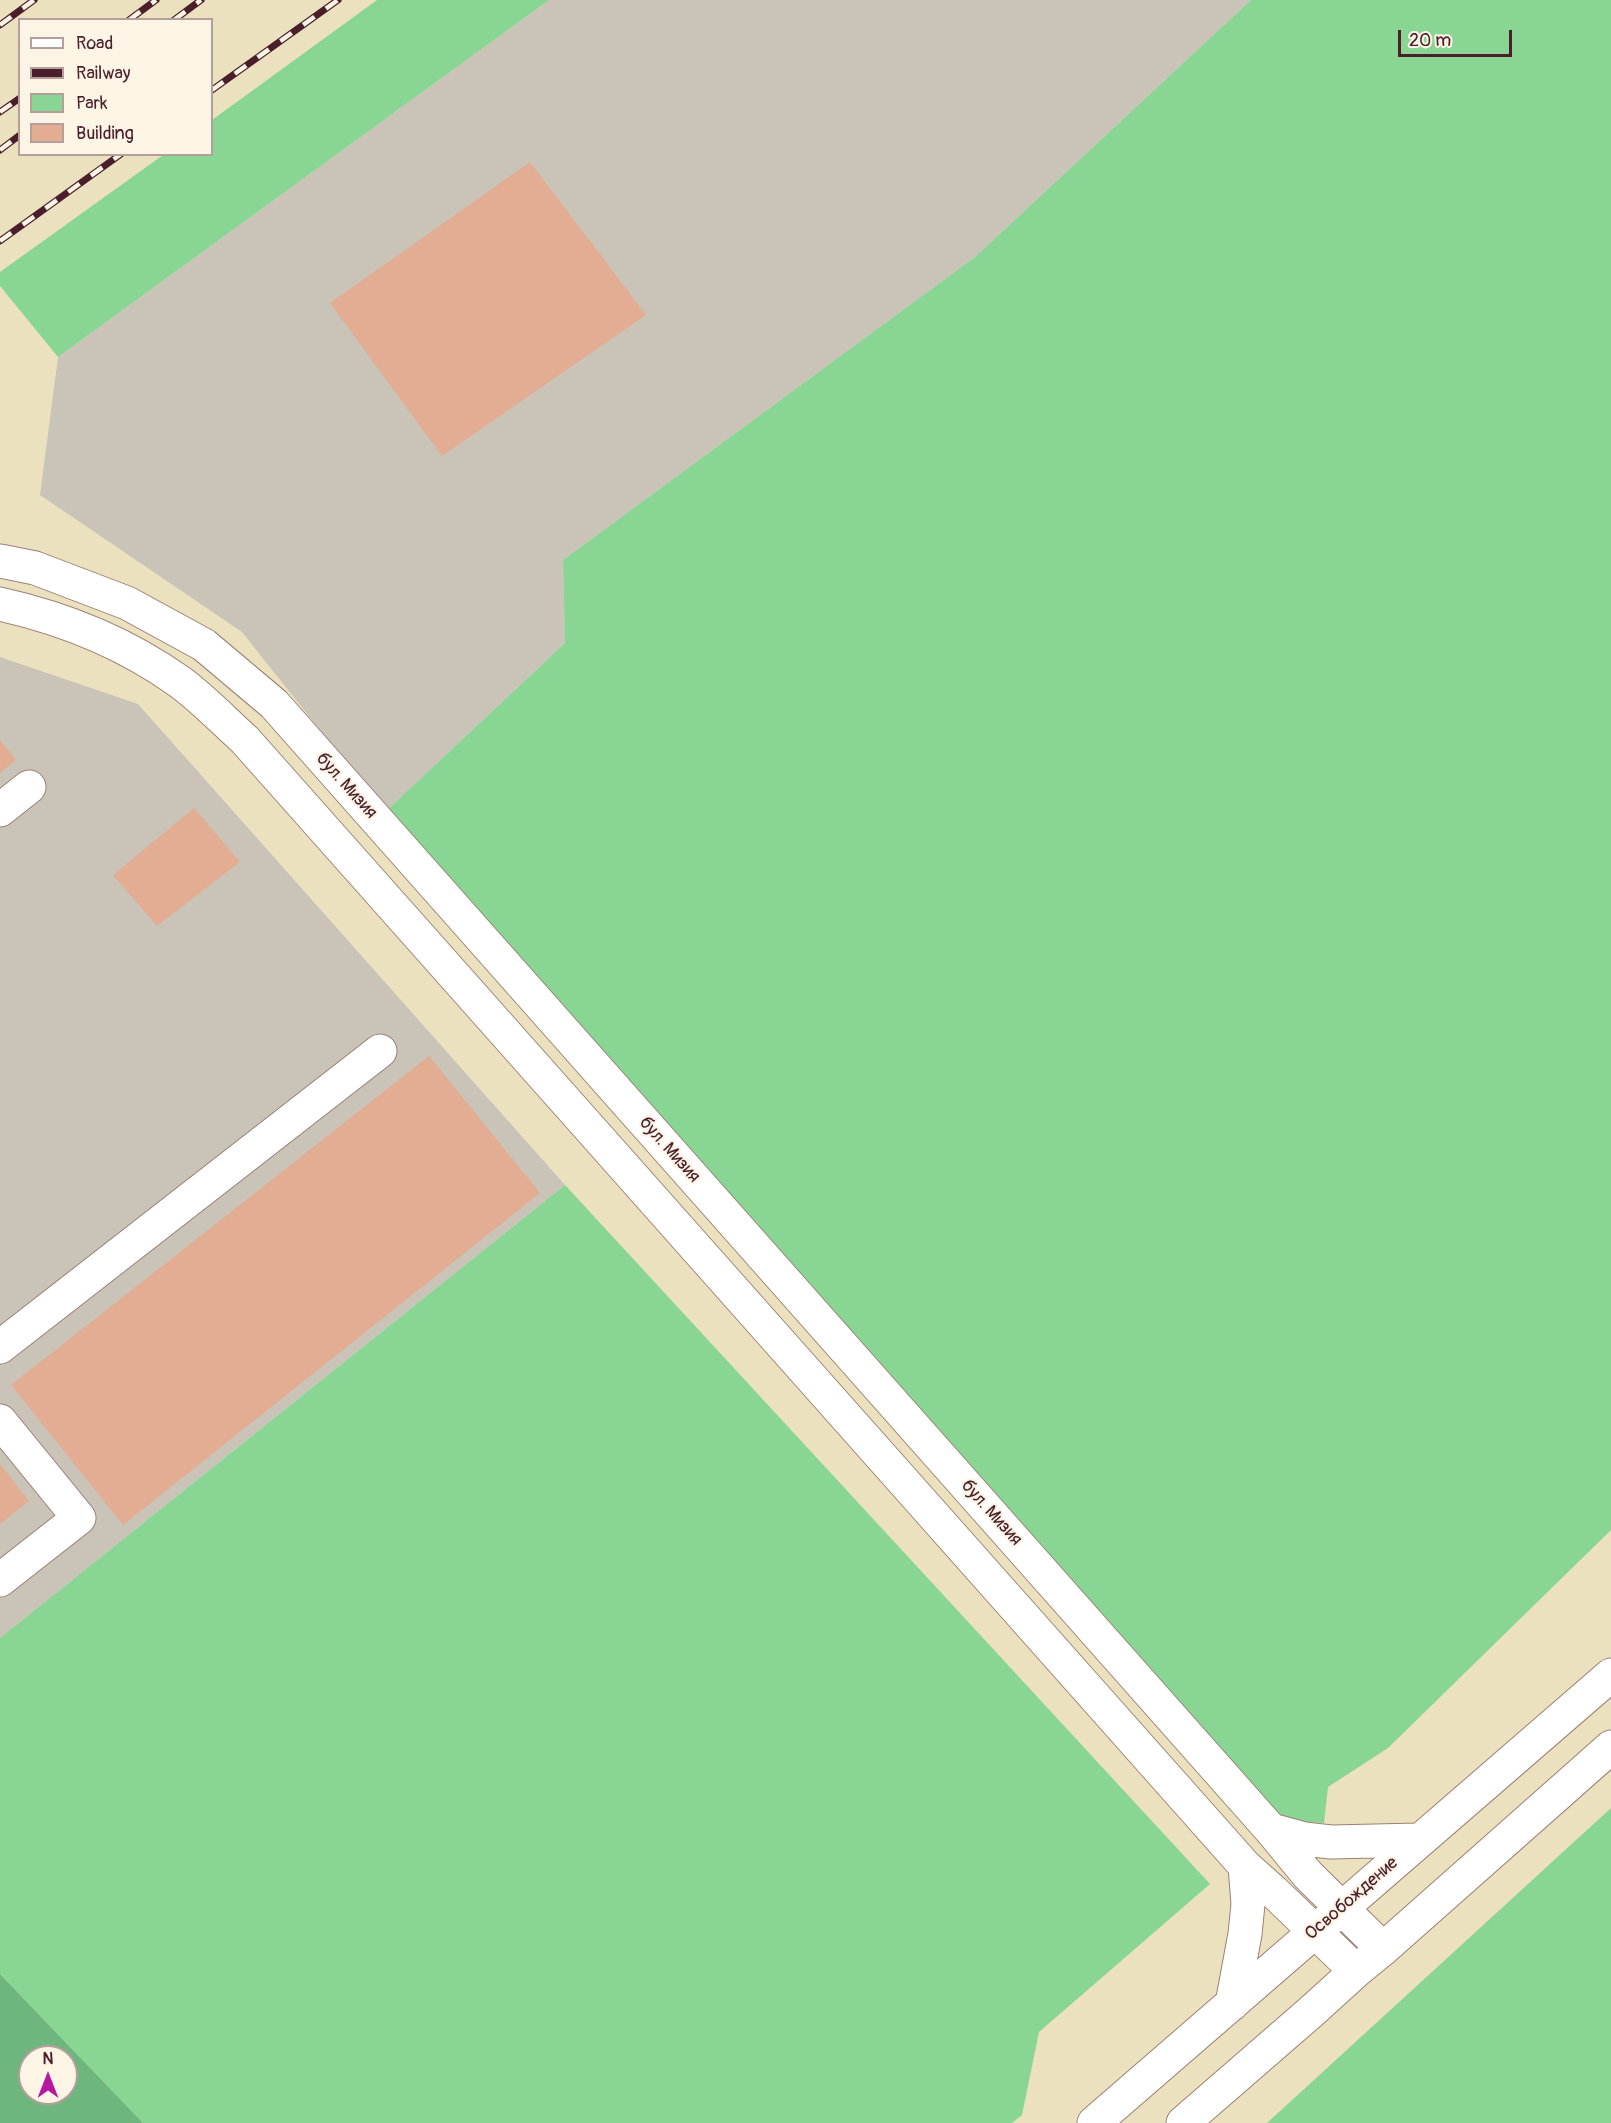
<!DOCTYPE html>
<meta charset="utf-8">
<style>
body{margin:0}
#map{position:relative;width:1611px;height:2123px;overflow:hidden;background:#ece1bf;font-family:Pangolin,sans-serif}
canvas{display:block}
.legend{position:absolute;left:18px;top:18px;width:195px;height:138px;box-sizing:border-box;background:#fcf5e5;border:2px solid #b59f9b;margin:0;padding:8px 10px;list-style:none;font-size:18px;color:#4a1f2b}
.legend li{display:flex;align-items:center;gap:12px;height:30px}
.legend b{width:30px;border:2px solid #b59f9b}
.north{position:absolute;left:18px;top:2045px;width:60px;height:60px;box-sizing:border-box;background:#fcf5e5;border:2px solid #b59f9b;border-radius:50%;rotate:0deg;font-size:16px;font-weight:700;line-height:24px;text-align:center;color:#4a1f2b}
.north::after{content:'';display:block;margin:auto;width:21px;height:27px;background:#b5179e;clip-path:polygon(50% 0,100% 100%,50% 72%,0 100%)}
.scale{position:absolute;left:1398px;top:30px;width:114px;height:27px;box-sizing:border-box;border:3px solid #4a1f2b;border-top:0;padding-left:8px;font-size:18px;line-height:21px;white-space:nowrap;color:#4a1f2b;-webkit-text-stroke:4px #fcf5e5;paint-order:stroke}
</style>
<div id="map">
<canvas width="1611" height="2123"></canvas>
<ul class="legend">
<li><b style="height:8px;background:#fff"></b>Road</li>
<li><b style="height:8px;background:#4a1f2b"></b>Railway</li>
<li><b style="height:16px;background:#88d594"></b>Park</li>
<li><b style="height:16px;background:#e3ad93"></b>Building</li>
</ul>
<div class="north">N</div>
<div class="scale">20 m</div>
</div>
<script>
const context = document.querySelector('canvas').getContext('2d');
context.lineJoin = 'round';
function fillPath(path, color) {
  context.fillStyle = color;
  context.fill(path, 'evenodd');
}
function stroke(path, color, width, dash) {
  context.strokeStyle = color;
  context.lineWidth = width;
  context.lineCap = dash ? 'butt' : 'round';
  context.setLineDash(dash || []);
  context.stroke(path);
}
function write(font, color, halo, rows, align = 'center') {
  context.font = font + ' Pangolin,sans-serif';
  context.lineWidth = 4.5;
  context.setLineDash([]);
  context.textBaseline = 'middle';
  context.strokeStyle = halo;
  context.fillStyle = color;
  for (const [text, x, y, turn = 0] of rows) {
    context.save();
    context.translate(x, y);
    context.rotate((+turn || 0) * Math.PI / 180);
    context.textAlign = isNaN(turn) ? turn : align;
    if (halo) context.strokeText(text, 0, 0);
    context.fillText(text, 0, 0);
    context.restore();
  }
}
const industrial = new Path2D(`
 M549,0H1251L975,257L563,560L565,643L385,812L242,632L40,495L58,357Z
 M0,657L138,704L565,1185L0,1638Z`);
const green = new Path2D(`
 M377,0H549L58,357L0,286V272L163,155L212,154V120Z
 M1251,0H1611V1530L1388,1748L1328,1787L1324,1823L1275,1820L385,812L565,643L563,560L975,257Z
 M565,1185L1210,1884L1039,2032L1022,2115L1012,2123H143L0,1974V1638Z
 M1611,1808V2123H1267Z`);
const forest = new Path2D(`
 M0,1974L143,2123H0ZM30,2057H66V2093H30Z`);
const building = new Path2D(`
 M530,162L646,315L442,456L330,303Z
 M0,740L16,760L0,773Z
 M194,808L240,862L157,926L113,875Z
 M429,1056L540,1193L123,1525L11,1385Z
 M0,1464L29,1501L0,1524Z`);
const minor = new Path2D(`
 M0,561L35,568L127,603L204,645L274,704L1271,1830L1308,1875L1383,1949
 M0,604C63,618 127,644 180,682C203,699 224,721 245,740L1245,1866L1274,1892L1356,1971
 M0,810L29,787
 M0,1347L380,1051
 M0,1421L79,1518L0,1580
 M1271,1830L1304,1839L1331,1842L1419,1840
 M1232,2004L1245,1934L1248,1904L1245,1866
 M1094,2123L1611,1675
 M1183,2123L1312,2011L1356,1971L1383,1949L1611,1747`);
const rail = new Path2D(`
 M129,20L156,0
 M174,20L201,0
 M0,25L34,0
 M212,90L338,0
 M0,112L20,98
 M0,150L20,135
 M0,241L121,154`);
const streetNames = [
 ["бул. Мизия",346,786,48],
 ["бул. Мизия",669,1150,48],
 ["бул. Мизия",991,1513,48],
 ["Освобождение",1352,1899,-41]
];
fillPath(industrial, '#c9c3b8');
fillPath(green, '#88d594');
fillPath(forest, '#6eb67e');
fillPath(building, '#e3ad93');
stroke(minor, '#9b8075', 35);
stroke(minor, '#fff', 33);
stroke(rail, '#4a1f2b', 7);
stroke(rail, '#fcf5e5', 4.5, [14]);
write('18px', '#4a1f2b', '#fcf5e5', streetNames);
</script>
